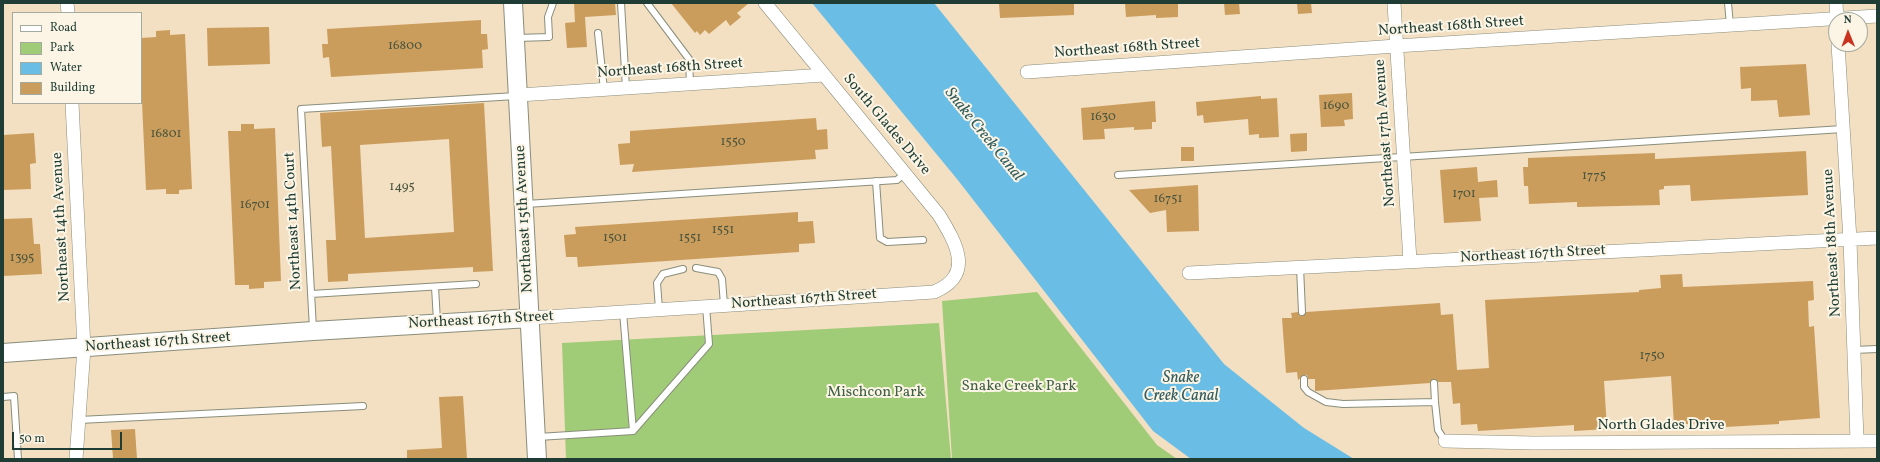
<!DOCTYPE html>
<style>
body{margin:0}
#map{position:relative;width:1880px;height:462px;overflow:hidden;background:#f3dfc2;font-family:Vollkorn,serif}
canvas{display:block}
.frame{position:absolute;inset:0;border:4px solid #1f3d34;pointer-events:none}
.legend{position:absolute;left:12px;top:12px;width:130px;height:92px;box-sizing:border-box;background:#fcf5e5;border:1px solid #a4ab9e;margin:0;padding:5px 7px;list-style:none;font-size:12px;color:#1f3d34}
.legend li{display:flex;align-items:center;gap:8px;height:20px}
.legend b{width:20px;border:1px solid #a4ab9e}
.north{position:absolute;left:1828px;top:12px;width:40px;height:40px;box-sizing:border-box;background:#fcf5e5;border:1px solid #a4ab9e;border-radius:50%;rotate:359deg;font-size:11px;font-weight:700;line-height:16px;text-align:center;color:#1f3d34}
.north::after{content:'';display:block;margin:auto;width:14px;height:18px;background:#c8321e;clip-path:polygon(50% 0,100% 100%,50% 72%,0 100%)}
.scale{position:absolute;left:12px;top:432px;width:110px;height:18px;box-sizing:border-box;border:2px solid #1f3d34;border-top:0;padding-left:5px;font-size:12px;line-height:14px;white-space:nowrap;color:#1f3d34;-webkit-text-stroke:3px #fcf5e5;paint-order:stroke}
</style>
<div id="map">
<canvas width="1880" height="462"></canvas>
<div class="frame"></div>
<ul class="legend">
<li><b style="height:5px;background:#fff"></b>Road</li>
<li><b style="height:11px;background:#a0cb77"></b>Park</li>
<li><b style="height:11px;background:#6abee6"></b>Water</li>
<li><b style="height:11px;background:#cb9d5c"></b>Building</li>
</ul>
<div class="north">N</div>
<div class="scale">50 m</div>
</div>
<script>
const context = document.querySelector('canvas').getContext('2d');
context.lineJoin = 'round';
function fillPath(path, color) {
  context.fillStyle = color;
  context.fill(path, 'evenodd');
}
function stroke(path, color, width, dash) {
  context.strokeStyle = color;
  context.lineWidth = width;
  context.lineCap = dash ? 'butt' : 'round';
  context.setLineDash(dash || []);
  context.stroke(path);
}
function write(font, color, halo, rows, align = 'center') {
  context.font = font + ' Vollkorn,serif';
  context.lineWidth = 4;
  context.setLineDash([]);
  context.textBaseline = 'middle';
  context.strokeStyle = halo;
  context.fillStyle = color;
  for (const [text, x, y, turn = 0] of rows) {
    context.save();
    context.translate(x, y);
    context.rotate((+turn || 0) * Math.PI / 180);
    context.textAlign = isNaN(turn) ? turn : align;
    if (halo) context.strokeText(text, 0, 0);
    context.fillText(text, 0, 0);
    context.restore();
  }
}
const green = new Path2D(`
 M1037,292L1157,445L1177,459H952L942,301Z
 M939,323L951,459H566L562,343Z`);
const water = new Path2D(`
 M812,3H934L1224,364L1304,428L1354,459H1191L1153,431L957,179Z`);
const building = new Path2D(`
 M574,3H615L616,15L585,17L587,47L567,48L565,23L575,22Z
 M671,3H749L737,13L741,17L730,26L726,20L709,34L705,30L700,35L697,31L695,33Z
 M999,3H1074V15L1000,18Z
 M1125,3H1178V17L1156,18V15L1126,17Z
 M1224,3H1239L1240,14L1225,15Z
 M1297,3H1311L1312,13L1298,14Z
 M481,20V34H487L488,49L482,50L483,68L331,77L329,57L323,58L322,44H328L327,29Z
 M269,27L270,64L208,66L207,28Z
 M170,30V35L185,34L192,189L179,190V194H166V189L146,190L141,80V38L156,37V31Z
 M1806,64L1810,115L1779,117L1777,100L1751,101V88L1741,89L1740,67Z
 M1352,93L1353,119L1344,120L1345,126L1321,127L1319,95Z
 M1261,96V99L1277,98L1279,137L1259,138V134L1249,135L1248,119L1204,123L1203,115L1197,116L1196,102Z
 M1155,101L1156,122H1152V129L1134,130V127L1104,129L1105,139L1083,140L1081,108Z
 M484,103L493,271L473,272V267L348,274V281L328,282L326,240H336L331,146L322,147L320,113ZM449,139L454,232L365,238L360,145Z
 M816,118L817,130L827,129L828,149L815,150L816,159L632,172L634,164L620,165L618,144L630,143V131Z
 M241,124H254V129L275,128L281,281L264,282V288L249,289V285H235L228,131H241Z
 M34,133L36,163L30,164L31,189L3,190V135Z
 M1307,133V151L1291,152L1290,134Z
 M1181,147H1194V161H1181Z
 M1806,151L1808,195L1691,201L1690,185L1664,186V189L1659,190L1660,205L1577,207V202L1529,204L1528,186H1524L1523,167H1528V158L1655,153V159Z
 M1477,167L1478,182L1497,180L1498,197L1479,198L1481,221L1444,223L1440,170Z
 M1198,185L1199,231L1167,232L1166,210L1150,213L1129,190Z
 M798,212V222L813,221L815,243L799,244V252L578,267L577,257H566L564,235L576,234L575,227Z
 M32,218L34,244H40L42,274L3,276V219Z
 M1682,274L1683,287L1813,281L1814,300L1808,301L1809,327L1814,326L1820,418L1779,421V424L1725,427V421L1674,425L1671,376L1604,381L1607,429L1574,431V425L1478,431L1477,424L1461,425L1460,403L1453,404L1451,382H1438L1433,379L1430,383L1315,391V379H1308L1307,375H1304L1298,380L1297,372L1286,373L1282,318H1292L1291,313L1298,312L1300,316H1303L1306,312L1440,303L1441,315L1453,314L1457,370L1489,368L1485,300L1639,292V290L1661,288L1660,275Z
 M463,396L467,459H407V450L442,448L439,397Z
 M135,429L137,459H113L111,430Z`);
const lane = new Path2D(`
 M621,3L626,88
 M647,3L689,59L690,84
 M1728,3L1730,25
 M598,33L604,90
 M517,38L549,37L548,17L553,3
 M1118,175L1843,129
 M876,181L880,238L887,242L923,240
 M526,204L897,180L905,173
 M1300,267L1302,312
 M696,268L718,272L722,279L724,305
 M435,287L437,321
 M311,294L476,284
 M659,309L657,283L663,274L683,269
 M623,312L633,431L709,344L706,306
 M313,329L301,109L516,96
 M1854,350L1877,349
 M1304,379V387L1308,392L1326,402L1343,404L1435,402L1438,430L1445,441
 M1434,383L1435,402
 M3,397L14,396L18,459
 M79,420L363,406
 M538,437L633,431`);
const street = new Path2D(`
 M67,3L68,13
 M1394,3L1410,261
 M1836,3L1837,20
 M1838,44L1850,240L1857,441
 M1027,72L1396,46L1877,16
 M519,95L824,75
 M72,103L84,348L76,459
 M1189,273L1877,238
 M530,318L934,292C975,275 956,243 939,215L765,3
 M1445,441L1533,443L1877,441`);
const secondary = new Path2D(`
 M513,3L537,459
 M3,353L313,331L530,318`);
const numberNames = [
 ["16800",405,47],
 ["1690",1336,107],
 ["1630",1103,118],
 ["16801",166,135],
 ["1550",733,143],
 ["1775",1594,177],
 ["1495",402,188],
 ["1701",1464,195],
 ["16751",1168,200],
 ["16701",255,206],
 ["1551",723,231],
 ["1501",615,239],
 ["1551",690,239],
 ["1395",22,259],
 ["1750",1652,357]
];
const streetNames = [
 ["Northeast 168th Street",1451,27,-4],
 ["Northeast 168th Street",1127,49,-4],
 ["Northeast 168th Street",670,69,-4],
 ["South Glades Drive",886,125,50],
 ["Northeast 17th Avenue",1386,133,-94],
 ["Northeast 15th Avenue",525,219,-93],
 ["Northeast 14th Court",294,221,-93],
 ["Northeast 14th Avenue",62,227,-93],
 ["Northeast 18th Avenue",1833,243,-93],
 ["Northeast 167th Street",1533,255,-3],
 ["Northeast 167th Street",804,300,-4],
 ["Northeast 167th Street",481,321,-3],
 ["Northeast 167th Street",158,343,-4],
 ["North Glades Drive",1661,426]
];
const parkNames = [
 ["Snake Creek Park",1019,387],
 ["Mischcon Park",876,393]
];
const waterNames = [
 ["Snake Creek Canal",983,135,51],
 ["Snake",1181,379],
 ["Creek Canal",1181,397]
];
fillPath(green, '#a0cb77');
fillPath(water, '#6abee6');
fillPath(building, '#cb9d5c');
stroke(lane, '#898e7b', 8);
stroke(street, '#898e7b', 14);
stroke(secondary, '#898e7b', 20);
stroke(lane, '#fff', 6);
stroke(street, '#fff', 13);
stroke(secondary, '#fff', 18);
write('13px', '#4a553e', null, numberNames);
write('15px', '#1f3d34', '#fcf5e5', streetNames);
write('15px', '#3f6045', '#fcf5e5', parkNames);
write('italic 16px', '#325d60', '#fcf5e5', waterNames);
</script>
